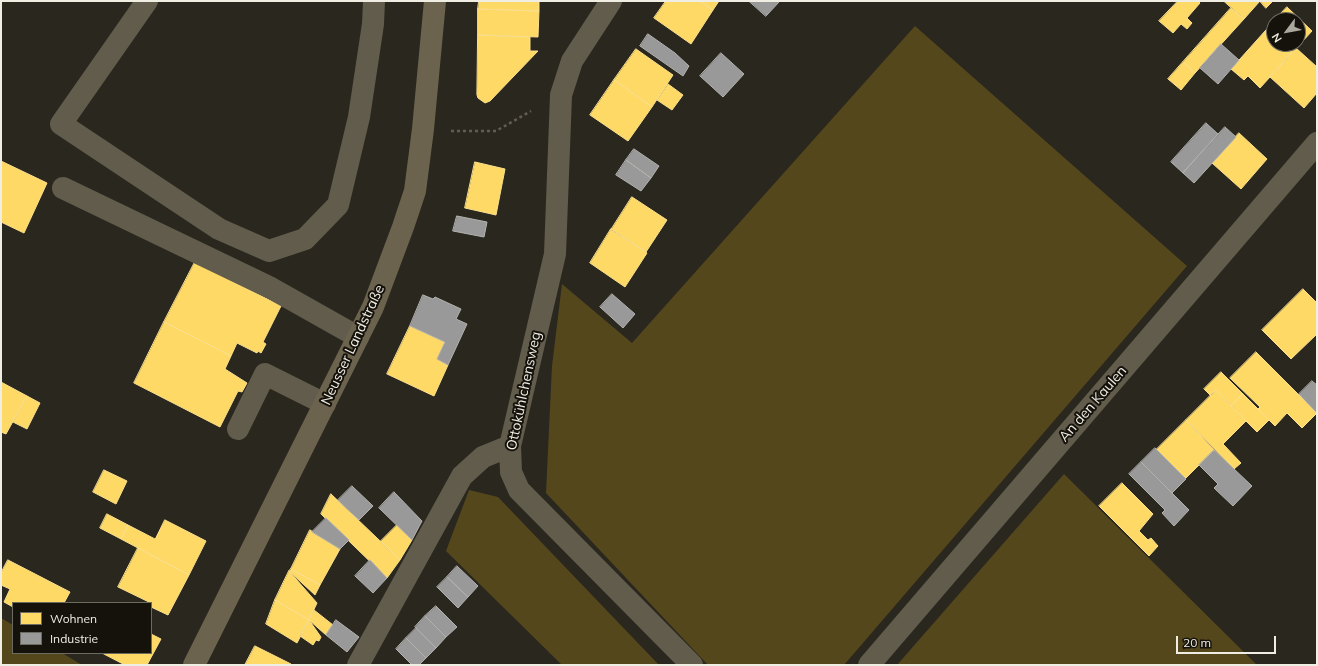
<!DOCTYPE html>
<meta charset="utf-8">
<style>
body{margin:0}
#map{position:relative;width:1318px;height:666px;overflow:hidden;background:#2a271f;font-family:Mulish,sans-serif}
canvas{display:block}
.frame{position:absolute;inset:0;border:2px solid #f0ede3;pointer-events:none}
.legend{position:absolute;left:12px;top:602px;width:140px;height:52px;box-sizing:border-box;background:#15120c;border:1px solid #6d6a62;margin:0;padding:5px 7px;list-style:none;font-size:12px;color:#f0ede3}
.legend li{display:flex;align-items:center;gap:8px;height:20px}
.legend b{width:20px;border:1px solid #6d6a62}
.north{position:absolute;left:1266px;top:12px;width:40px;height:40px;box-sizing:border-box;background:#15120c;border:1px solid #6d6a62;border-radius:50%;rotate:238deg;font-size:11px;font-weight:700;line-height:16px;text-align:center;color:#f0ede3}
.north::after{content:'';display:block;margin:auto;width:14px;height:18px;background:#aba89e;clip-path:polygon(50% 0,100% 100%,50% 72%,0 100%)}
.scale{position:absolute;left:1176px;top:636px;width:100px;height:18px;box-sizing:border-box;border:2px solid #f0ede3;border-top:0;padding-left:5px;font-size:12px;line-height:14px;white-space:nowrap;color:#f0ede3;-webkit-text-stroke:3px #15120c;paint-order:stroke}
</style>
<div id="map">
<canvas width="1318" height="666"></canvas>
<div class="frame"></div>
<ul class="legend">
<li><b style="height:11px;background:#ffd966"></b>Wohnen</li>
<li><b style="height:11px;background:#999"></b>Industrie</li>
</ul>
<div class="north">N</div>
<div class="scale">20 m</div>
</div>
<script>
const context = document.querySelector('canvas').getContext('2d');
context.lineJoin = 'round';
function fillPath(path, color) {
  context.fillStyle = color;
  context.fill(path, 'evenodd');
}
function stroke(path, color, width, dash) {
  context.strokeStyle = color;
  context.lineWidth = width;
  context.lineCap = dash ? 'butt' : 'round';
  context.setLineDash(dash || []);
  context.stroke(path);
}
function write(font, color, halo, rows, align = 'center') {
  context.font = font + ' Mulish,sans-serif';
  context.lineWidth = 4;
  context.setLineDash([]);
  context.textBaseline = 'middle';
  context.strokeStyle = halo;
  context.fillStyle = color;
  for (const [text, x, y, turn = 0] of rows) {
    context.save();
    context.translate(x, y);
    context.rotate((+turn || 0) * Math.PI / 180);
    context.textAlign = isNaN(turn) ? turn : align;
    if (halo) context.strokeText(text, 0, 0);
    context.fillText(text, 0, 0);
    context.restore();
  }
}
const green = new Path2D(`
 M915,26L1187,266L844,665H708L546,493L552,366L562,284L632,343Z
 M1064,474L1257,665H897Z
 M469,490L498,497L659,665H562L446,551Z
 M1,618L13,625V653H62L82,665H1Z`);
const homes = new Path2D(`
 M479,1H539V11L478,9Z
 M666,1H700L713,10L691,44L654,18Z
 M700,1H719L713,10Z
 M1178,1H1198L1200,3L1187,18L1192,23L1187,29L1181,24L1173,33L1159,21Z
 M1224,1H1260L1244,19Z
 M1260,1H1273L1266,8Z
 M1287,7L1312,31L1260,88L1248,76L1244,80L1231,69L1274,21V44H1298V20H1275Z
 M1231,8L1244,19L1195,73L1183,62Z
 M478,9L539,11L538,37L478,35Z
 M478,35L530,37V51H538L490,101L485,103L478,98L477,95Z
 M1296,48L1317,67V93L1304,108L1270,77Z
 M636,49L673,75L652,107L614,80Z
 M1183,62L1195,73L1181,90L1168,79Z
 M614,80L652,107L628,141L590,115Z
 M668,84L683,95L672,110L657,100Z
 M1239,133L1267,159L1241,189L1212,163Z
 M1,161L47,183L24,233L1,222Z
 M475,162L505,169L496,215L465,208Z
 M632,197L667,220L646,252L611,230Z
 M611,229L647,253L625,287L590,263Z
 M195,262L281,306L263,342L266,344L261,353L258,351L257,353L237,343L231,356L164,322Z
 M1303,289L1317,303V334L1291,359L1262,330Z
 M164,322L231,356L225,369L247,383L242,392L238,391L220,427L134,383Z
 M410,326L445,342L437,359L448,365L434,396L387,374Z
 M1256,352L1317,413L1302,428L1287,413L1275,426L1258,409L1260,407L1230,378Z
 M1221,372L1243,394L1231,406L1216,390L1211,396L1204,389Z
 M1,382L27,396L6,434L1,432Z
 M1216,390L1246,421L1223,444L1241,463L1234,469L1186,420Z
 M1243,394L1269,420L1257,432L1231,406Z
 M27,396L40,403L27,429L13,422Z
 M1186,420L1214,450L1185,479L1156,450Z
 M104,470L127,481L116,504L93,492Z
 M1122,483L1153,514L1139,531L1148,540L1151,538L1158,546L1149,556L1099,506Z
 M331,494L400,560L387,578L321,514Z
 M107,514L128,525L121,539L100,528Z
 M165,520L206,541L189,575L121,539L128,525L155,539Z
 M397,525L412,540L400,560L381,541Z
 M310,530L340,549L320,585L291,569Z
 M138,548L189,575L168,615L151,607V603L118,587Z
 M8,560L70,592L64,603H13V607L4,602L10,589L1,585V573Z
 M291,569L320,585L315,595L289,571Z
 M289,571L317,603L309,620L275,600Z
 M275,600L309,620L297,643L266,624Z
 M314,610L333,625L326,635L309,620Z
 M309,620L321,637L319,641L316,640L313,645L300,636Z
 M151,634L161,639L147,665H125L102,653H151Z
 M255,646L291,664V665H245Z`);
const industry = new Path2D(`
 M749,1H780L766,16Z
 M648,34L675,53L689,66L683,76L640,46Z
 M1221,44L1239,60L1218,84L1200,68Z
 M721,53L744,74L723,97L700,76Z
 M1206,123L1218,134L1183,173L1171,162Z
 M1225,127L1236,137L1194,183L1183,173Z
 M634,149L659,166L651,178L626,160Z
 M626,160L651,178L641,191L616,175Z
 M457,216L487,222L484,237L453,231Z
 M612,294L635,314L623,328L600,307Z
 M423,295L433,299L435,297L461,309L456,319L467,324L448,365L437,359L445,342L410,326Z
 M1312,381L1317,385V413L1299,394Z
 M1155,448L1186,479L1172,493L1141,462Z
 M1214,450L1252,486L1233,506L1214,488L1218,484L1199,465Z
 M1141,462L1189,510L1174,526L1162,513L1165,510L1129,474Z
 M352,486L373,506L359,520L338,500Z
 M394,492L422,521L412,540L379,508Z
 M326,518L349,540L340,549L312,532Z
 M370,560L387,578L373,593L355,576Z
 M457,566L478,586L468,597L447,577Z
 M447,577L468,597L458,608L437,587Z
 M436,606L457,627L446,637L425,616Z
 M425,616L446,637L436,648L415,627Z
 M336,620L359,637L347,652L326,635Z
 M416,628L436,648L426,658L406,638Z
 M406,638L426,658L419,665H412L396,649Z`);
const path = new Path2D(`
 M451,131H496L531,111`);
const minor = new Path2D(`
 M147,1L61,124L219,229L269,251L305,239L338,205L359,117L373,24L374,1
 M611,1L572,61L561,95L555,254L510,446L511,472L519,490L692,665
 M63,188L271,288L358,337
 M238,429L265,374L325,404
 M358,665L462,476L483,457L510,446
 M869,665L1317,143`);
const major = new Path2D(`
 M194,665L373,307L403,227L415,191L423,129L435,1`);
const streetNames = [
 ["Neusser Landstraße",353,345,-65],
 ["Ottokühlchensweg",524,391,-78],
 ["An den Kaulen",1093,404,-49]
];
fillPath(green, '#55471c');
fillPath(homes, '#ffd966');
stroke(homes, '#fadf8c', 1);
fillPath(industry, '#999');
stroke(industry, '#b3b2af', 1);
stroke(path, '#615d52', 2.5, [3, 3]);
stroke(minor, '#615c4b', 22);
stroke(major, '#6b634d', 22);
write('14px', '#f0ede3', '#15120c', streetNames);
</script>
